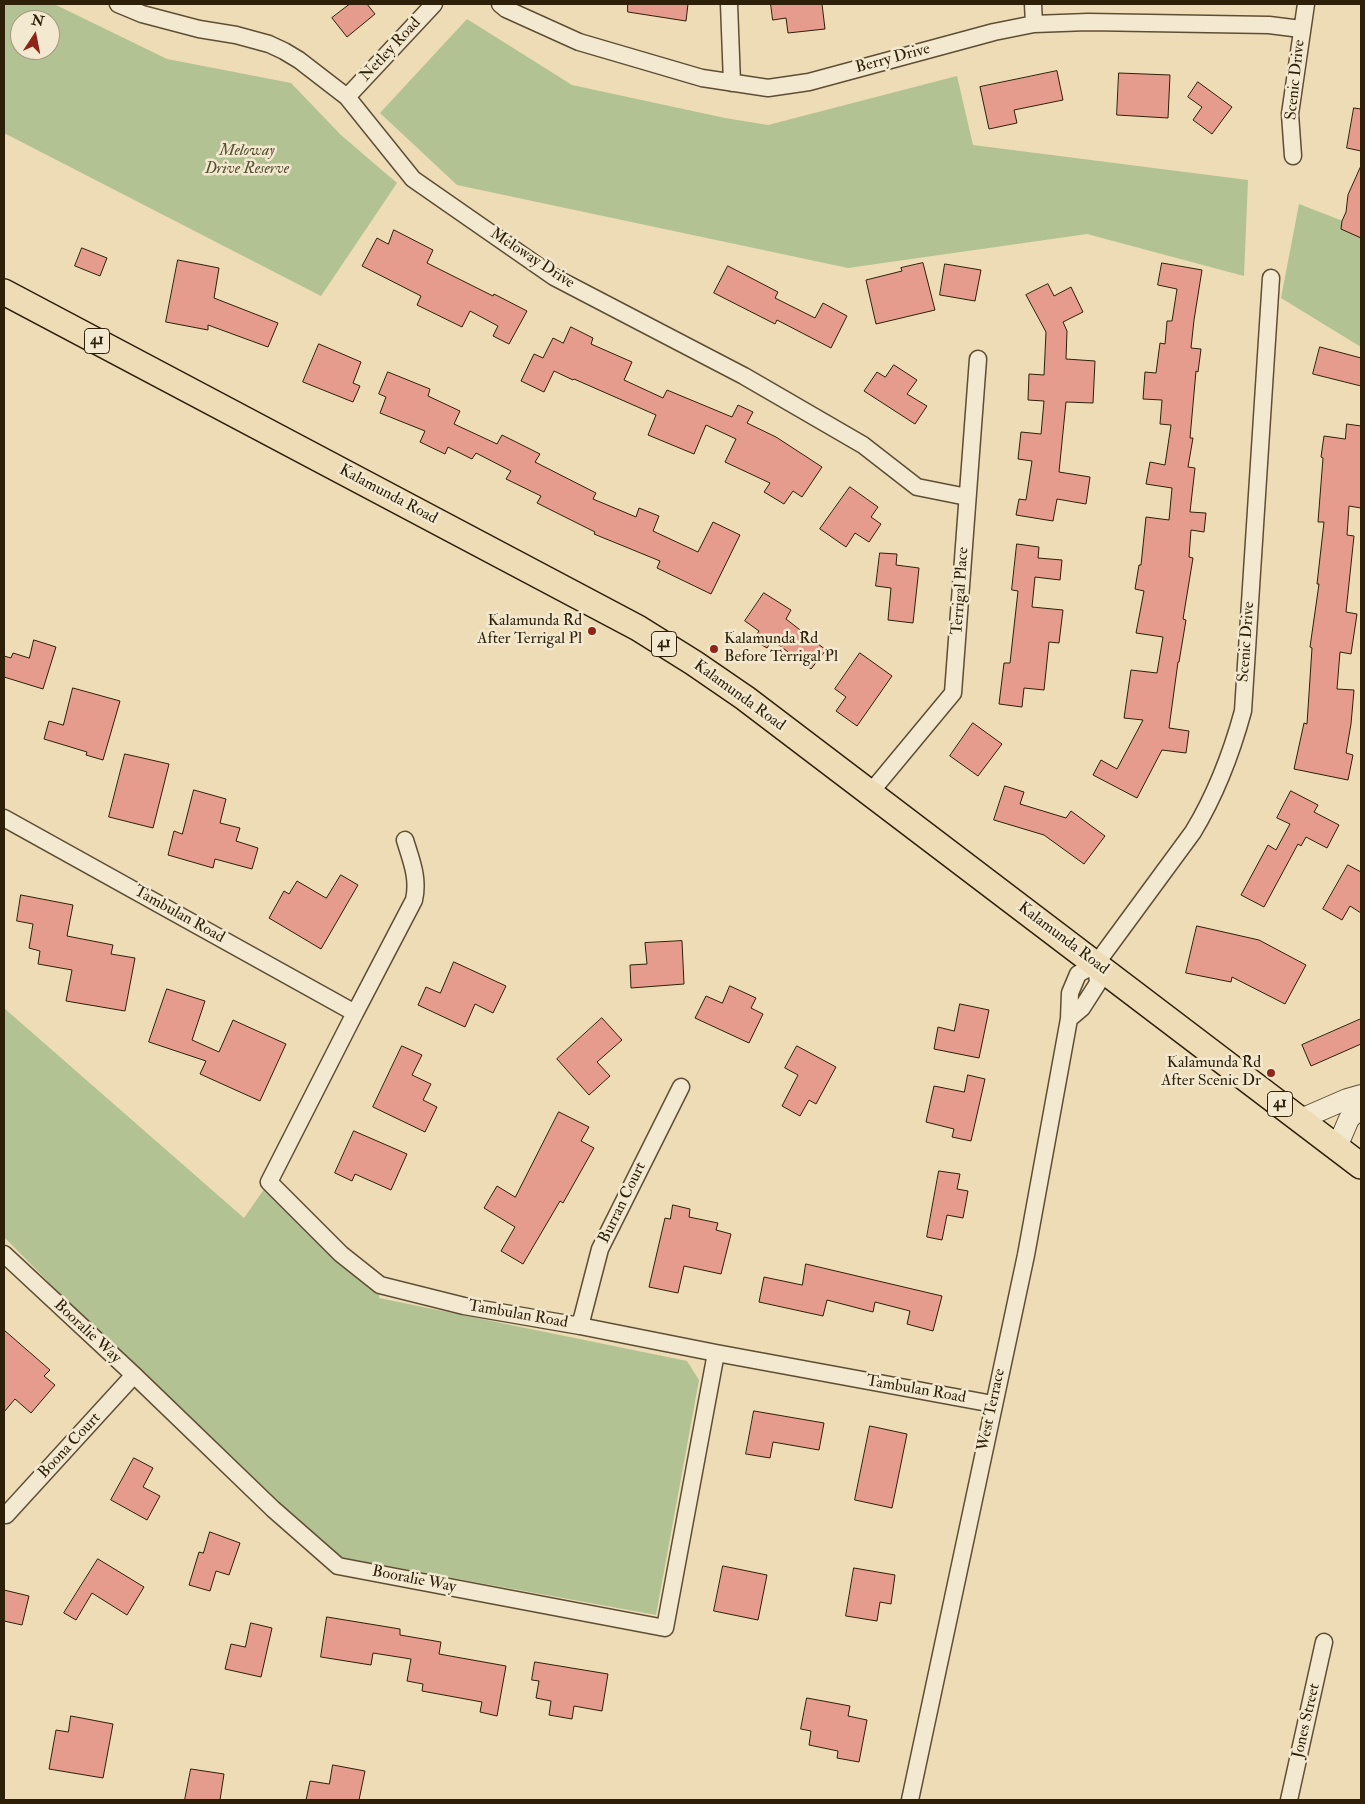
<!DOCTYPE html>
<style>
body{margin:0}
#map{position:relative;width:1365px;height:1804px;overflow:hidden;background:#eddcb6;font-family:"IM FELL Double Pica",serif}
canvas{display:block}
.frame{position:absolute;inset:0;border:5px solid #2e1f08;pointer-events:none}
.north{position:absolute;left:10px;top:10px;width:50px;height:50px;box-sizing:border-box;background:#f3e8d0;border:1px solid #a49880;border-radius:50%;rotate:11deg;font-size:14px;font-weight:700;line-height:20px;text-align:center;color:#2e1f08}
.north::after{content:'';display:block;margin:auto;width:18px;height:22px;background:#8f2418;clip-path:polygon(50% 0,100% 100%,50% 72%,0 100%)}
</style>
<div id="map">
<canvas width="1365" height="1804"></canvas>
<div class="frame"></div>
<div class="north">N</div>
</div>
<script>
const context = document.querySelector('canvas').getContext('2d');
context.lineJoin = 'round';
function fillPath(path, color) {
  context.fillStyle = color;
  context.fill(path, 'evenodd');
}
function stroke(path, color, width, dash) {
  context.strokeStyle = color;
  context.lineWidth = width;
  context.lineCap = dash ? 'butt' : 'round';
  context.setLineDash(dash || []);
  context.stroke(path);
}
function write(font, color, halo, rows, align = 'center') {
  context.font = font + ' "IM FELL Double Pica",serif';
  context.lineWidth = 5;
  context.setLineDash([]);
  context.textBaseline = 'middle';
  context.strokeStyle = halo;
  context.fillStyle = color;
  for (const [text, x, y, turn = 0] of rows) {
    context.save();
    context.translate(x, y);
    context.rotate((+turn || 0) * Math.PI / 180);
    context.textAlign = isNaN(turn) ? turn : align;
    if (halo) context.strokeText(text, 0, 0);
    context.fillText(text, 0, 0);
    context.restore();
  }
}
const green = new Path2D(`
 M4,4H54L167,59L291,83L341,135L397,183L321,296L4,133ZM20,20H50V50H20Z
 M467,19L572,85L725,118L768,125L957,76L973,145L1248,180L1244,276L1087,234L848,268L457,185L380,113Z
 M1299,204L1361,228V347L1281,298Z
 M4,1008L244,1218L269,1182L380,1285L379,1298L687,1361L699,1380L656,1615L343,1558L273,1509L4,1237Z`);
const building = new Path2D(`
 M350,4H367L375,14L347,37L332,18Z
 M628,4H688L686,21L628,12Z
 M771,4H822L825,29L788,33L786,18L773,20Z
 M1057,71L1063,100L1014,110L1017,123L989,129L980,87Z
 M1119,73L1170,75L1168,118L1117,115Z
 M1198,82L1232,107L1212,134L1193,120L1202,107L1188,97Z
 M1354,108L1361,109V151L1347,148Z
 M1361,166V238L1341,229L1342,221L1346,212L1348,195Z
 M394,230L433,250L427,263L493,296L494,294L527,311L509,344L493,336L498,326L470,311L462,327L417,305L421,296L362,266L377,238L388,244Z
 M82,248L107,258L100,276L75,266Z
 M178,260L219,268L214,298L278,323L268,347L208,325V330L166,322Z
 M923,263L935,310L876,324L866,280L902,271L901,268Z
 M1162,263L1202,270L1194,320L1191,348L1201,349L1198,372L1196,371L1190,438H1193L1188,467L1195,468L1190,512L1206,513L1204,532L1191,530L1189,557L1193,558L1183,619L1186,620L1179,662H1178L1169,728L1189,731L1186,753L1162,750L1137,798L1093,775L1101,760L1117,769L1143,720L1124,718L1131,670L1157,673L1163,637L1136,633L1144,591L1135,589L1139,565H1141L1146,517L1169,520L1172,488L1146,484L1150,462L1165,465L1171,425L1160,424L1162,400L1143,399L1145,372L1156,373L1160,343L1165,344L1167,321H1172L1177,289L1158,285Z
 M945,264L981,270L975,301L940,295Z
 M728,266L778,292L775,298L815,318L823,303L847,316L831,348L777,320L775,324L714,293Z
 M1048,284L1054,296L1071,287L1083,312L1063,322L1067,331L1066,359L1095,361L1093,403L1066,402L1059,472L1090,477L1086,504L1057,499L1053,521L1016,515L1019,499L1026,500L1032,461L1018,459L1021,432L1041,434L1044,401L1028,400L1029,374L1044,375L1046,332L1026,295Z
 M571,327L593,338L591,344L632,362L624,380L663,398L667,390L732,417L738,405L753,412L747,423L776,437L822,467L802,497L793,491L784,504L764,492L770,483L725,462L736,439L706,425L694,454L648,435L656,415L574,379L573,380L554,371L544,392L521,381L534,354L543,358L553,338L563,343Z
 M319,344L361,362L353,383L360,386L353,402L303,382Z
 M1320,347L1361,358V386L1313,374Z
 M894,365L917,380L907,394L927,406L915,424L864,391L877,372L885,377Z
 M388,372L430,389L428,396L460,411L454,424L497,444L502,435L540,454L535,462L596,493L593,499L636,517L639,508L659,516L653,531L698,552L713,522L740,535L711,594L657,568L660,561L594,534L595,532L537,503L541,496L506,479L511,471L476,453L472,459L448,447L445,454L420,442L425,431L380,413L386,397L379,394Z
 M1347,424L1361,426V508L1349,506L1347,535L1354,536L1346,612L1357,614L1351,654L1340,652L1337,689L1354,690L1351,724L1346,753L1353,755L1348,780L1294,769L1304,723L1307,724L1312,648L1310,647L1319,584H1317L1324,522H1318L1323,458L1321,457L1324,436L1345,439Z
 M850,487L878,507L871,517L881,524L869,542L855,533L846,547L820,529Z
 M1017,544L1039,547L1038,558L1062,560L1060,580L1035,577L1032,607L1063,610L1059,643L1049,642L1044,690L1024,688L1022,707L999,704L1004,663H1010L1018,591L1012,590Z
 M880,553L897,554L896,565L919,568L913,623L888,620L891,588L876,586Z
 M764,593L791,610L786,619L826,650L811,669L772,640L767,648L753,640L759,631L745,621Z
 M34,640L56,647L43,689L4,677V656L11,658L13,653L29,658Z
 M860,653L892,676L857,726L836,711L846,697L835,689Z
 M73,688L120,701L103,760L86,755L87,752L44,739L49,721L63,725Z
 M973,723L1002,744L978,776L950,756Z
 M125,754L169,764L153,828L109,817Z
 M1005,786L1024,792L1020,804L1066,818L1071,811L1105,836L1084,864L1044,835L994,820Z
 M194,790L226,799L220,823L240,828L236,841L258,848L252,869L215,859L213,868L168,855L174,831L182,834Z
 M1291,791L1318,805L1314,812L1339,825L1327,848L1306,837L1301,846L1298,844L1264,907L1241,895L1268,845L1276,850L1290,824L1277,818Z
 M1348,865L1361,872V913L1350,906L1342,920L1323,909Z
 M341,875L358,885L321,949L269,918L284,891L289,894L297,881L326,898Z
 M21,895L73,905L67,936L113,945L111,954L135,958L125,1011L66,1001L72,970L38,964L40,951L29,948L33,924L17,921Z
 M1197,926L1259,940L1306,965L1285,1004L1232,977L1231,982L1186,973Z
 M682,941L684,984L631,988L630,965L647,964L645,943Z
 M454,962L506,986L493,1013L475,1004L465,1027L418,1005L426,987L440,993Z
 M730,986L756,998L751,1008L763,1014L749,1043L695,1018L706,996L722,1003Z
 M167,989L205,1001L192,1040L219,1052L233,1020L286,1044L260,1101L200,1074L206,1061L149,1042Z
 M960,1004L989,1010L979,1058L934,1049L938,1027L954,1031Z
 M602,1018L622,1040L597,1062L610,1076L589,1095L557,1059Z
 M1361,1019V1044L1311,1066L1302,1045Z
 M402,1046L422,1055L412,1075L431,1084L423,1100L437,1107L425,1132L373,1107Z
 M797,1046L836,1067L816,1104L809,1100L800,1116L782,1106L798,1075L785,1068Z
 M968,1075L985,1079L971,1141L952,1137L954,1129L926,1122L934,1086L964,1092Z
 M559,1112L589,1127L581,1141L594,1148L563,1203L560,1201L523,1264L501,1251L515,1227L484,1208L497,1186L515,1197Z
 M354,1131L407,1154L391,1190L355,1174L352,1181L335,1173Z
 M939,1171L960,1174L957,1189L968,1191L963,1218L947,1215L942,1240L927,1237Z
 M673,1205L690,1209L689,1217L718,1223L716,1230L731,1234L721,1274L684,1266L678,1293L649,1287L665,1218L670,1219Z
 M806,1264L942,1296L933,1331L907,1324L910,1311L875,1302L873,1312L827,1300L823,1316L759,1302L764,1277L802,1285Z
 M4,1330L50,1370L44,1376L55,1385L31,1413L15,1399L4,1412Z
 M754,1411L824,1423L819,1450L773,1442L770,1458L746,1454Z
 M870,1426L907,1434L892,1508L855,1500Z
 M134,1458L153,1468L143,1487L160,1496L147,1520L111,1500Z
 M210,1532L240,1543L229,1575L216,1571L210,1591L189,1585L199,1552L203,1553Z
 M98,1559L144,1587L127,1615L92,1593L76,1620L64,1613Z
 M723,1566L767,1575L758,1620L714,1611Z
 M854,1568L895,1575L891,1604L880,1602L877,1621L846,1616Z
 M4,1590L29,1596L22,1625L4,1621Z
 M327,1617L400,1629V1635L441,1642L439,1654L506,1666L497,1716L480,1712L482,1702L422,1691L423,1684L407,1681L411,1659L373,1653L371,1665L321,1657Z
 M251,1623L272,1628L261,1677L225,1669L231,1644L245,1647Z
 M535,1662L608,1674L602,1711L574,1706L572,1719L549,1715L551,1701L536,1698L539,1681L532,1680Z
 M807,1698L850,1706L848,1716L867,1720L859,1762L837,1758L838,1751L809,1745L811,1731L801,1729Z
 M71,1716L113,1724L103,1778L49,1769L56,1730L68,1732Z
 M333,1765L365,1771L359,1800H306L310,1781L329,1784Z
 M191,1769L224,1774L220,1800H185Z`);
const minor = new Path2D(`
 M118,4L142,14L199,29L236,35L269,44L284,51L299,60L347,97L413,179L554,277L744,376L863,445L917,487L967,497
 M500,4L506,9L579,42L702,78L768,88L809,82L994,32L1034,24L1088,22L1269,25L1301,29
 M729,4L732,83
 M1033,4L1034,24
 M347,97L434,4
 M1293,156L1290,114L1306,4
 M870,793L953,693L978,359
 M4,818L355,1013L269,1182L341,1254L380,1285L464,1306L580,1326L716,1353L993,1404
 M355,1013L414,900C419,878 411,860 405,840
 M1069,1019L1082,1008L1098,983L1096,964
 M4,1254L134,1375L273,1509L338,1566L665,1628L716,1353
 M580,1326L600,1249L681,1087
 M6,1515L134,1375
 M910,1800L1026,1255L1069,1019L1070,993L1078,974L1096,964L1193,832C1216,794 1231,755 1243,711L1271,278
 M1289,1800L1324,1642`);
const tertiary = new Path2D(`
 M1301,1119L1347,1099L1361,1095
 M1337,1147L1349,1119L1361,1107`);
const primary = new Path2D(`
 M4,292L638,628L694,663L745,698L1361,1166`);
const markers = [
 [592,631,5,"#8f2418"],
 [714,649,5,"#8f2418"],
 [1271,1073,5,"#8f2418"]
];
const shields = [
 [97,341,25],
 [664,644,25],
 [1280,1104,25]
];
const shieldNames = [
 ["41",97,341],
 ["41",664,644],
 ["41",1280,1104]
];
const streetNames = [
 ["Netley Road",391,50,-47],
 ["Berry Drive",893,59,-15],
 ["Scenic Drive",1296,80,-84],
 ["Meloway Drive",532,259,33],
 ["Kalamunda Road",388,495,28],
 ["Terrigal Place",961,591,-86],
 ["Scenic Drive",1247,642,-86],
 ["Kalamunda Road",739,696,36],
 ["Tambulan Road",179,915,29],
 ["Kalamunda Road",1063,939,37],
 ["Burran Court",623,1203,-64],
 ["Tambulan Road",518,1315,10],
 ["Booralie Way",87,1332,43],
 ["Tambulan Road",916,1390,10],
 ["West Terrace",992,1410,-78],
 ["Boona Court",70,1446,-47],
 ["Booralie Way",414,1580,11],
 ["Jones Street",1307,1721,-77]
];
const parkNames = [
 ["Meloway",247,152],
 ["Drive Reserve",247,170]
];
const poiNames = [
 ["Kalamunda Rd",582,622],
 ["After Terrigal Pl",582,640],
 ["Kalamunda Rd",724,640,"left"],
 ["Before Terrigal Pl",724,658,"left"],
 ["Kalamunda Rd",1261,1064],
 ["After Scenic Dr",1261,1082]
];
fillPath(green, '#b2c293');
fillPath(building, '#e69c8c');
stroke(building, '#2e1f08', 1);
stroke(minor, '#5e4e34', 19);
stroke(tertiary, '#5e4e34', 22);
stroke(primary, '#2e1f08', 28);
stroke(minor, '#f3e8d0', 16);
stroke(tertiary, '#f3e8d0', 20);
stroke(primary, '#eddcb6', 25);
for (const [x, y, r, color] of markers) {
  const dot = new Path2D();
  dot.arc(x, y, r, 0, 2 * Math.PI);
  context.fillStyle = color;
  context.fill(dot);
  stroke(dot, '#f3e8d0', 2);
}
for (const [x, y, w] of shields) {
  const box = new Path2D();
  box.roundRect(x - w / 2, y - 12.5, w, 25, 4);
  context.fillStyle = '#f3e8d0';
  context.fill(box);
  stroke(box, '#2e1f08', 1);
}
write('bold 15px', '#2e1f08', null, shieldNames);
write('16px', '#2e1f08', '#f3e8d0', streetNames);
write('italic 16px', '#565032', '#f3e8d0', parkNames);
write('16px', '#2e1f08', '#f3e8d0', poiNames, 'right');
</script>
